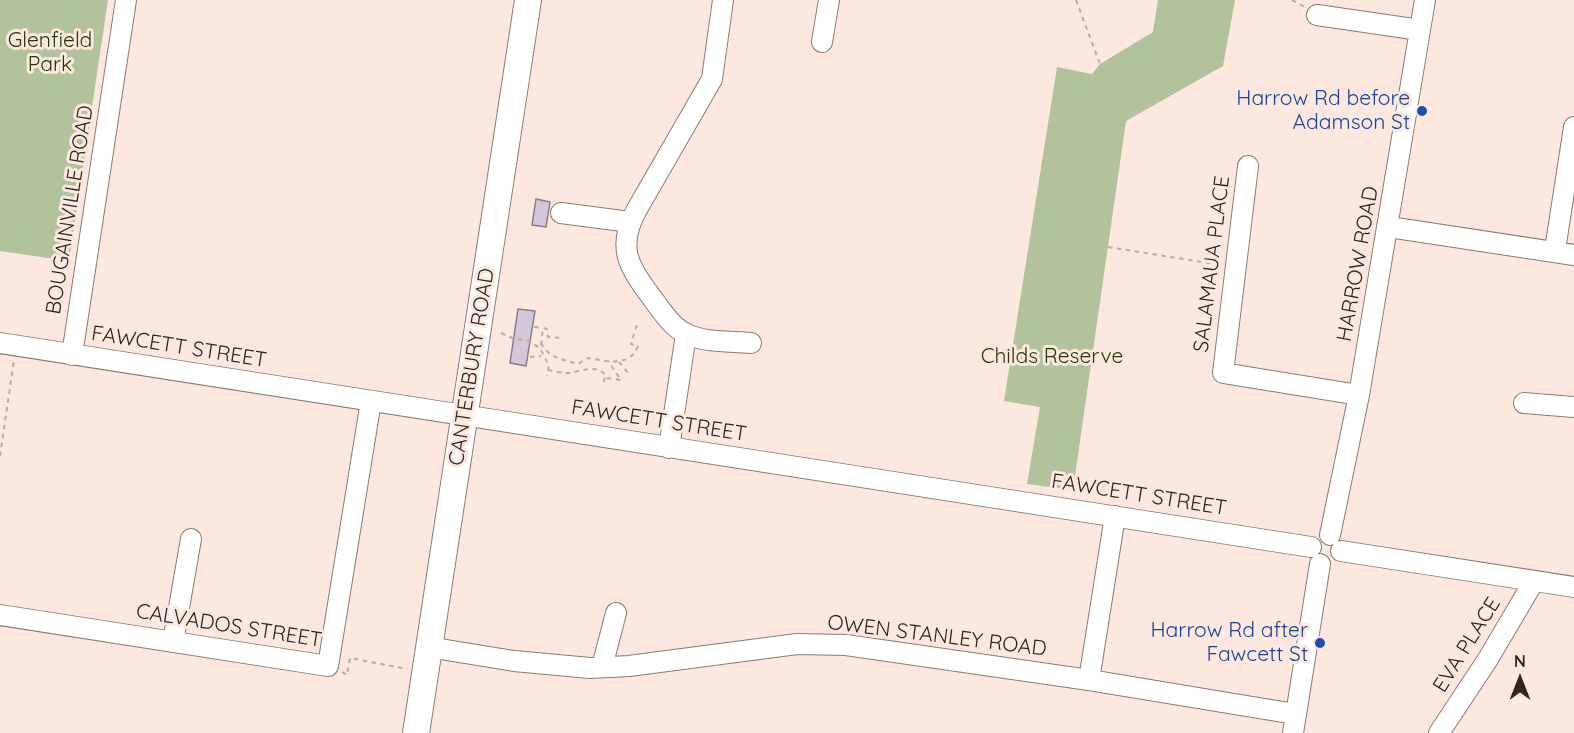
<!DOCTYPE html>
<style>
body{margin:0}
#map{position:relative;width:1574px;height:733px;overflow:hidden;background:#fce8de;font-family:Quicksand,sans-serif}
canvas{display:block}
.north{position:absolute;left:1490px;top:649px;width:60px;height:60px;-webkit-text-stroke:4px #fce8de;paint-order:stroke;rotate:0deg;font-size:16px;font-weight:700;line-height:24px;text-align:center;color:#2c2521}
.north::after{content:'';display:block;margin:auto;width:21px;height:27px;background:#2c2521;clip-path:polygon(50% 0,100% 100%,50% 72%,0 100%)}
</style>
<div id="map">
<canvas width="1574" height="733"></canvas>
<div class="north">N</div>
</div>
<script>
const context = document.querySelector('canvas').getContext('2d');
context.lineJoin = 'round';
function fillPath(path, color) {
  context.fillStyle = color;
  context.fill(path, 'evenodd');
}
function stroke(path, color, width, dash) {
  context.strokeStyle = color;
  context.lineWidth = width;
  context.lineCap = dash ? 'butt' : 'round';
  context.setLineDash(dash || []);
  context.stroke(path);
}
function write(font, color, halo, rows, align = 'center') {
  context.font = font + ' Quicksand,sans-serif';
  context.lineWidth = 6;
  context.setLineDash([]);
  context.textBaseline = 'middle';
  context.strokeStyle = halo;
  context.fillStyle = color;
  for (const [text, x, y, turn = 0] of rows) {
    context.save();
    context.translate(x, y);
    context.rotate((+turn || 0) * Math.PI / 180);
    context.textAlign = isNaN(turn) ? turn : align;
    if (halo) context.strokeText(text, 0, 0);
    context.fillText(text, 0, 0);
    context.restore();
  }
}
const green = new Path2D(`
 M0,0H108L69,261L0,251Z
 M1158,0H1235L1223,66L1126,121L1073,490L1027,484L1040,407L1004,401L1057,67L1092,74L1100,64L1153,32Z`);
const building = new Path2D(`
 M536,199L550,202L546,227L532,225Z
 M518,309L535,311L526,366L510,363Z`);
const path = new Path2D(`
 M1076,0L1100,64
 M1292,0L1305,7
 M1108,247L1221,265
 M534,327L543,328
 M501,333L512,338L529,341L540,348L549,366L547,376
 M541,343C550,359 562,359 578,364L588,358C607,361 629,368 638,346L631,344L636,327L641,323
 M541,345L543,328L547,329L548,337L563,338
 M530,357L541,356
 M619,362L628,373
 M548,370C554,371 561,373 567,373C580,373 598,361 607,378L621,380L608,361
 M604,382L605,374
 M0,456L14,360
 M342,672L347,675L350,658L407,669`);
const minor = new Path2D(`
 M723,0L712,79L636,211C615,251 631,269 655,302C664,314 673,328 687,334C705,343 731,341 751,343
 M1317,15L1420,30
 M822,42L829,0
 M1248,166L1223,373L1359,395
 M561,213L630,222
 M1389,227L1574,255
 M1555,250L1574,127
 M0,343L1311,547
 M72,355L126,0
 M1524,403L1574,407
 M669,448L686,334
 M1330,535L1359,395L1425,0
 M1341,551L1574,587
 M0,615L328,666L371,401
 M173,642L191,539
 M428,647L514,661L590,668L629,666L797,644L846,645L1089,680L1295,714
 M602,667L616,613
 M1089,680L1115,516
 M1293,733L1320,564
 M1439,733L1488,659L1534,581`);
const major = new Path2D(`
 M416,733L528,0`);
const markers = [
 [1422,111,6,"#1a4fb4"],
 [1320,643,6,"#1a4fb4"]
];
const parkNames = [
 ["Glenfield",50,41],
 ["Park",50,65],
 ["Childs Reserve",1052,357]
];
const transitNames = [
 ["Harrow Rd before",1410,99],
 ["Adamson St",1410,123],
 ["Harrow Rd after",1308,631],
 ["Fawcett St",1308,655]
];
const streetNames = [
 ["BOUGAINVILLE ROAD",70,210,-81],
 ["SALAMAUA PLACE",1212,264,-83],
 ["HARROW ROAD",1358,264,-80],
 ["FAWCETT STREET",179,347,9],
 ["CANTERBURY ROAD",472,367,-81],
 ["FAWCETT STREET",659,421,9],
 ["FAWCETT STREET",1139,495,9],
 ["CALVADOS STREET",229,626,9],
 ["OWEN STANLEY ROAD",937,636,7],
 ["EVA PLACE",1467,645,-58]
];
fillPath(green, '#b2c29c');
fillPath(building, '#d3c8d9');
stroke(building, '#867c8b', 1.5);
stroke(minor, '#8c7a71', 22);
stroke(major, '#8c7a71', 28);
stroke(path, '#bbaba3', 2, [4.5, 4.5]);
stroke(minor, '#fff', 20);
stroke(major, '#fff', 26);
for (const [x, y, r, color] of markers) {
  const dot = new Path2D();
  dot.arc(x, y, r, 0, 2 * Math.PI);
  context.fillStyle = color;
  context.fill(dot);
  stroke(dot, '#fce8de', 2);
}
write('21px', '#283704', '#fce8de', parkNames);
write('21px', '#164399', '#fce8de', transitNames, 'right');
write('21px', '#2c2521', '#fce8de', streetNames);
</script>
